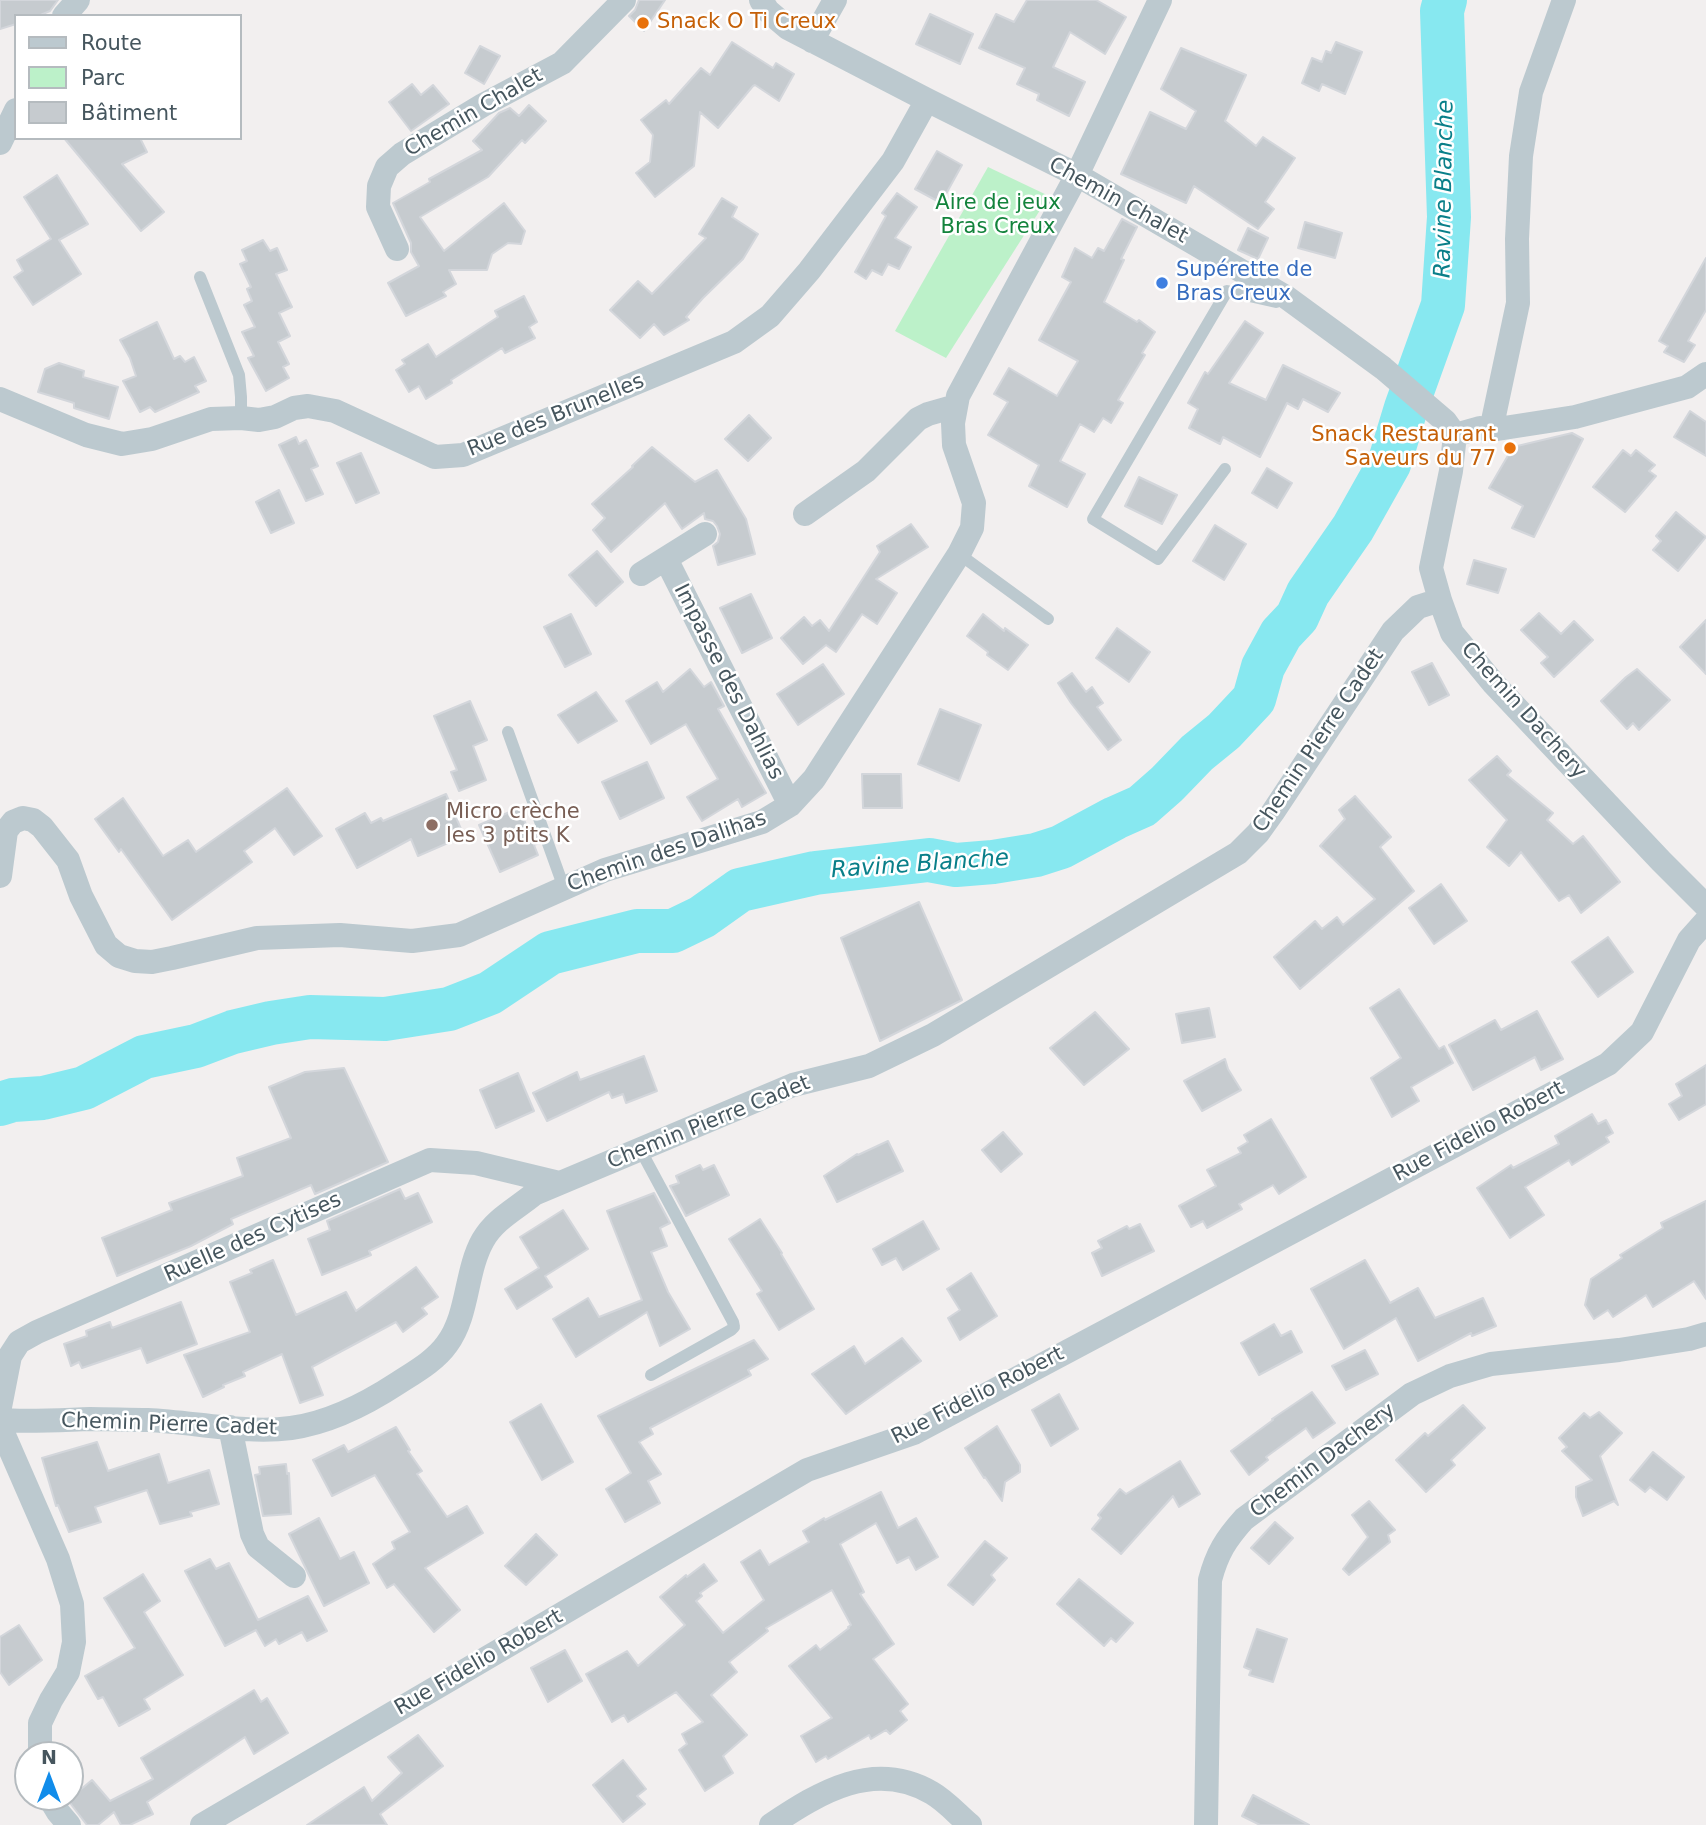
<!DOCTYPE html>
<meta charset="utf-8">
<style>
body{margin:0}
#map{position:relative;width:1706px;height:1825px;overflow:hidden;background:#f2efef;font-family:"DejaVu Sans",sans-serif}
canvas{display:block}
.legend{position:absolute;left:14px;top:14px;width:228px;height:126px;box-sizing:border-box;background:#fff;border:2px solid #b5bbbf;margin:0;padding:9px 12px;list-style:none;font-size:21px;color:#46565e}
.legend li{display:flex;align-items:center;gap:14px;height:35px}
.legend b{width:35px;border:2px solid #b5bbbf}
.north{position:absolute;left:14px;top:1741px;width:70px;height:70px;box-sizing:border-box;background:#fff;border:2px solid #b5bbbf;border-radius:50%;rotate:0deg;font-size:19px;font-weight:700;line-height:28px;text-align:center;color:#46565e}
.north::after{content:'';display:block;margin:auto;width:24px;height:32px;background:#118cea;clip-path:polygon(50% 0,100% 100%,50% 72%,0 100%)}
</style>
<div id="map">
<canvas width="1706" height="1825"></canvas>
<ul class="legend">
<li><b style="height:9px;background:#bcc9cf"></b>Route</li>
<li><b style="height:19px;background:#bcf1c9"></b>Parc</li>
<li><b style="height:19px;background:#c6cbcf"></b>Bâtiment</li>
</ul>
<div class="north">N</div>
</div>
<script>
const context = document.querySelector('canvas').getContext('2d');
context.lineJoin = 'round';
function fillPath(path, color) {
  context.fillStyle = color;
  context.fill(path, 'evenodd');
}
function stroke(path, color, width, dash) {
  context.strokeStyle = color;
  context.lineWidth = width;
  context.lineCap = dash ? 'butt' : 'round';
  context.setLineDash(dash || []);
  context.stroke(path);
}
function write(font, color, halo, rows, align = 'center') {
  context.font = font + ' "DejaVu Sans",sans-serif';
  context.lineWidth = 5;
  context.setLineDash([]);
  context.textBaseline = 'middle';
  context.strokeStyle = halo;
  context.fillStyle = color;
  for (const [text, x, y, turn = 0] of rows) {
    context.save();
    context.translate(x, y);
    context.rotate((+turn || 0) * Math.PI / 180);
    context.textAlign = isNaN(turn) ? turn : align;
    if (halo) context.strokeText(text, 0, 0);
    context.fillText(text, 0, 0);
    context.restore();
  }
}
const green = new Path2D(`
 M988,167L1049,196L946,358L895,331Z`);
const river = new Path2D(`
 M0,1104L13,1100L43,1098L84,1088L144,1057L196,1046L233,1032L271,1023L310,1017L385,1019L449,1009L490,993L550,953L637,931H673L702,917L740,890L815,873L929,860L956,865L993,862L1036,855L1061,847L1115,818L1142,806L1167,784L1197,753L1224,731L1254,699L1263,667L1281,634L1297,617L1308,593L1353,528L1389,464L1406,408L1443,305L1449,217L1442,11L1445,0`);
const building = new Path2D(`
 M0,0H58L50,11L38,16H16V24L0,29Z
 M639,0H665L644,31L629,16L635,10Z
 M1027,0H1096L1126,17L1105,54L1070,32L1053,67L1085,82L1069,116L1037,100L1039,94L1017,84L1025,68L979,48L996,14L1014,22Z
 M930,14L973,34L960,64L916,44Z
 M732,42L773,68L776,63L794,74L779,101L755,85L753,86L718,128L700,112L694,166L655,197L636,173L650,162L653,135L641,120L666,100L669,104L701,68L710,75Z
 M1336,42L1362,52L1345,94L1322,84L1319,91L1302,83L1312,58L1322,62L1326,51L1331,53Z
 M480,46L500,56L484,84L465,73Z
 M1181,48L1246,75L1225,121L1256,146L1263,137L1295,158L1265,202L1274,209L1258,229L1194,186L1186,203L1121,174L1150,112L1186,129L1196,111L1161,89Z
 M412,84L421,95L433,85L449,104L411,131L389,102Z
 M529,105L546,121L525,143L522,140L488,177L420,217L444,251L504,203L525,231L521,244L508,243L492,254L487,270H449L456,284L443,292L446,296L406,316L388,283L419,266L411,252V243L393,203L430,182L429,179L482,150L473,141L499,113L510,108L519,116Z
 M64,138H140L147,152L122,164L164,212L141,231Z
 M937,151L962,165L941,203L915,189Z
 M57,175L88,224L59,240L81,274L33,305L14,277L23,271L17,260L51,239L24,197Z
 M897,193L917,207L895,238L911,247L899,269L888,264L882,275L872,270L866,279L855,272L886,216L882,213Z
 M722,198L737,207L732,217L758,234L743,259L703,298L686,317L689,320L664,335L654,324L640,338L610,310L638,281L652,294L706,238L699,234Z
 M1122,219L1137,227L1121,259L1124,260L1104,302L1137,322L1139,320L1155,332L1142,353L1145,355L1118,400L1123,403L1111,423L1103,418L1094,432L1080,424L1060,461L1085,474L1067,507L1029,486L1039,465L988,435L1008,402L994,394L1009,368L1057,396L1078,361L1039,340L1071,282L1062,277L1075,248L1092,258L1098,248L1104,251Z
 M1305,222L1342,233L1335,258L1298,248Z
 M1248,228L1268,238L1258,259L1238,250Z
 M263,240L270,251L277,248L287,270L276,274L292,307L279,313L290,336L278,342L289,364L283,367L289,378L266,391L248,358L254,356L242,332L255,327L244,305L252,301L247,289L251,287L240,264L247,261L242,250Z
 M1706,258V310L1688,341L1695,345L1684,362L1664,352L1668,346L1659,341Z
 M524,296L537,322L529,327L535,338L505,353L502,348L451,380L452,383L426,399L419,386L409,392L396,370L405,364L402,360L428,344L436,357L498,317L495,311Z
 M1245,321L1263,333L1229,383L1266,400L1283,365L1340,393L1328,412L1303,399L1298,409L1287,403L1260,457L1223,437L1220,444L1189,428L1198,409L1188,403L1205,372L1208,374Z
 M157,322L174,359L180,356L185,362L194,357L206,381L195,386L199,392L155,412L150,407L140,412L123,381L136,376L130,358L120,340Z
 M59,363L84,371L83,377L118,387L109,419L74,408V403L38,392L45,369Z
 M1690,411L1706,422V456L1674,437Z
 M749,415L771,438L748,461L725,439Z
 M1572,433L1583,439L1534,537L1512,528L1523,506L1489,488L1513,447Z
 M296,437L299,444L306,440L318,466L311,469L323,494L306,501L279,445Z
 M652,447L695,482L717,470L746,519L755,554L718,565L713,546L718,542L720,534L717,526L713,521L705,519L704,513L682,529L665,503L611,552L593,530L605,518L592,504L633,467L632,466Z
 M1623,450L1631,456L1636,450L1655,465L1649,471L1656,476L1625,512L1593,487Z
 M361,453L379,493L356,503L337,463Z
 M1267,468L1292,483L1277,508L1252,493Z
 M1139,477L1177,495L1162,524L1125,506Z
 M279,490L294,523L271,533L256,502Z
 M1676,512L1706,537L1678,571L1653,550L1661,541L1656,536Z
 M911,524L928,547L876,579L897,593L877,624L862,614L836,652L826,645L803,664L781,638L804,617L812,626L820,620L829,631L880,552L877,546Z
 M1215,525L1246,544L1224,580L1193,561Z
 M597,551L623,582L596,606L569,575Z
 M1474,560L1506,569L1498,593L1467,584Z
 M751,594L772,638L742,653L720,608Z
 M1539,613L1561,634L1574,621L1593,640L1554,677L1541,663L1548,657L1521,630Z
 M571,614L591,654L565,667L544,627Z
 M983,614L1004,631L1005,628L1028,645L1008,670L987,655L988,652L967,636Z
 M1706,620V674L1680,647Z
 M1117,628L1150,652L1129,682L1096,658Z
 M1432,663L1449,695L1429,705L1412,672Z
 M823,664L844,694L798,725L777,694Z
 M690,669L704,687L711,682L724,706L718,709L766,793L742,807L738,799L702,821L687,797L718,779L686,724L651,744L626,701L657,682L663,692Z
 M1637,669L1670,700L1639,730L1633,723L1627,729L1601,701L1626,677Z
 M1072,673L1086,692L1092,687L1103,703L1097,707L1121,740L1108,750L1071,703L1058,683Z
 M596,692L617,721L578,743L558,715Z
 M470,701L487,740L473,746L486,780L459,791L451,772L457,770L434,716Z
 M940,709L981,725L959,781L918,764Z
 M1497,756L1511,771L1507,775L1553,813L1547,820L1573,844L1583,836L1620,882L1581,913L1569,895L1559,901L1521,852L1509,866L1487,847L1507,820L1469,780Z
 M647,762L664,798L620,819L602,782Z
 M862,774H901L902,808H863Z
 M287,788L322,836L294,855L275,828L244,851L252,862L172,920L121,849L119,852L95,819L123,798L163,856L188,840L196,852Z
 M446,794L464,836L418,856L411,839L357,868L336,829L365,813L371,823L381,818L383,821Z
 M1355,796L1391,837L1380,847L1414,891L1300,989L1274,957L1315,921L1322,929L1337,917L1343,925L1375,899L1320,846L1345,819L1339,810Z
 M519,808L527,827L532,826L539,843L534,845L538,855L500,872L479,825Z
 M1441,884L1467,921L1434,944L1409,908Z
 M919,902L962,1000L880,1041L841,938Z
 M1608,937L1633,972L1598,997L1572,962Z
 M1399,989L1439,1049L1444,1046L1453,1063L1411,1087L1419,1101L1392,1117L1371,1078L1401,1058L1370,1008Z
 M1209,1008L1215,1037L1182,1043L1176,1014Z
 M1537,1011L1563,1059L1541,1070L1535,1057L1473,1090L1449,1045L1495,1020L1501,1030Z
 M1095,1012L1129,1049L1084,1085L1050,1048Z
 M644,1056L657,1091L626,1103L623,1094L612,1098L609,1092L547,1121L533,1093L577,1072L580,1080Z
 M1225,1059L1228,1069L1241,1090L1202,1111L1184,1081Z
 M1706,1065V1104L1679,1120L1669,1104L1682,1096L1676,1084Z
 M344,1068L388,1162L315,1194L311,1185L231,1219L233,1224L191,1246L117,1276L102,1238L172,1210L169,1203L243,1176L237,1158L291,1138L269,1087L305,1072Z
 M518,1073L534,1111L496,1128L480,1090Z
 M1592,1114L1598,1124L1606,1120L1613,1133L1606,1137L1609,1142L1572,1165L1569,1160L1525,1187L1544,1215L1510,1238L1477,1188L1511,1165L1513,1168L1559,1144L1555,1136Z
 M1271,1119L1306,1177L1279,1194L1273,1185L1239,1204L1242,1209L1207,1228L1203,1221L1191,1227L1179,1206L1216,1186L1207,1170L1241,1153L1238,1148L1248,1142L1244,1135Z
 M1003,1132L1022,1154L1001,1172L982,1150Z
 M888,1141L903,1171L837,1202L824,1176L857,1154L858,1155Z
 M700,1165L703,1170L714,1165L729,1195L686,1216L670,1186L679,1183L676,1176Z
 M400,1189L405,1199L418,1193L432,1222L369,1251L371,1255L322,1275L308,1239L330,1230L327,1221Z
 M654,1193L670,1223L660,1228L667,1246L651,1252L668,1292L690,1329L660,1346L647,1312L576,1357L553,1319L588,1298L599,1317L642,1300L607,1211Z
 M1706,1201V1299L1694,1281L1653,1307L1646,1295L1613,1317L1608,1310L1594,1319L1585,1305L1591,1279L1622,1258L1620,1255L1663,1228L1661,1223Z
 M563,1210L588,1249L545,1276L552,1287L517,1309L505,1289L539,1268L520,1237Z
 M760,1219L782,1253L781,1254L814,1309L779,1330L757,1294L762,1291L729,1239Z
 M923,1221L939,1249L903,1270L896,1258L882,1265L873,1249Z
 M1140,1224L1154,1251L1102,1276L1092,1253L1102,1248L1098,1241L1127,1226L1129,1229Z
 M273,1260L296,1315L346,1292L356,1311L416,1267L438,1297L422,1308L427,1314L403,1332L396,1322L312,1367L323,1395L300,1403L282,1354L243,1372L245,1376L223,1385L224,1387L203,1397L184,1355L250,1332L230,1282L252,1273L250,1270Z
 M1365,1260L1390,1303L1418,1288L1435,1318L1483,1298L1496,1326L1472,1336L1471,1333L1418,1361L1396,1318L1344,1349L1311,1289Z
 M971,1273L997,1316L960,1340L948,1318L960,1310L947,1289Z
 M181,1302L197,1344L147,1363L141,1348L82,1368L79,1362L71,1366L64,1344L87,1336L86,1331L110,1322L112,1328Z
 M1274,1324L1281,1336L1291,1331L1302,1352L1259,1375L1241,1343Z
 M902,1338L921,1361L846,1414L812,1374L854,1346L865,1364Z
 M754,1340L768,1359L748,1370L751,1375L650,1428L653,1434L639,1442L661,1474L648,1481L660,1503L625,1522L606,1489L631,1473L598,1416Z
 M1365,1350L1378,1374L1346,1390L1332,1366Z
 M1312,1392L1335,1423L1313,1438L1306,1428L1266,1457L1268,1460L1249,1475L1231,1451L1273,1420L1272,1419Z
 M1059,1394L1078,1429L1051,1446L1032,1410Z
 M541,1404L573,1462L542,1480L510,1422Z
 M1463,1405L1485,1428L1451,1460L1455,1465L1426,1492L1396,1460L1425,1433L1428,1436Z
 M1599,1412L1622,1433L1600,1456L1618,1505L1614,1501L1583,1516L1576,1497V1487L1592,1480L1562,1451L1567,1447L1559,1438L1584,1413L1590,1418Z
 M997,1426L1020,1465V1472L1005,1482L1002,1501L985,1477L984,1478L965,1448Z
 M396,1427L410,1450L408,1451L422,1471L417,1474L447,1517L467,1506L483,1533L425,1568L460,1610L434,1632L394,1584L387,1588L373,1564L395,1549L392,1542L410,1532L375,1475L332,1496L313,1460L344,1445L348,1452Z
 M97,1442L108,1471L159,1454L168,1483L209,1470L219,1504L190,1512L192,1516L160,1524L147,1490L95,1507L101,1522L69,1532L58,1505L56,1506L42,1458Z
 M1653,1452L1684,1477L1667,1500L1650,1487L1645,1492L1630,1480Z
 M1180,1461L1200,1494L1179,1507L1173,1496L1121,1554L1092,1529L1101,1518L1098,1515L1120,1489L1126,1494Z
 M286,1464L287,1474L289,1473L291,1514L263,1516L255,1475L260,1474L259,1467Z
 M881,1492L898,1528L916,1518L938,1557L916,1570L909,1557L897,1563L876,1523L840,1544L864,1592L860,1594L894,1644L873,1659L908,1704L900,1711L907,1720L890,1734L886,1730L871,1739L869,1735L828,1759L826,1756L816,1762L801,1736L832,1718L789,1666L816,1645L820,1650L849,1628L848,1627L851,1625L832,1590L766,1628L768,1631L729,1662L737,1672L711,1695L747,1735L723,1756L733,1773L705,1791L679,1750L687,1744L682,1734L703,1722L676,1692L628,1722L624,1715L612,1722L586,1674L627,1651L638,1666L685,1625L660,1597L686,1575L687,1577L704,1564L717,1581L700,1593L702,1596L696,1601L723,1633L764,1600L741,1562L760,1550L769,1565L809,1542L803,1531L824,1518L825,1520Z
 M1369,1501L1395,1530L1388,1535L1390,1542L1349,1575L1343,1569L1368,1537L1352,1515Z
 M319,1518L340,1559L354,1552L369,1583L324,1606L289,1534Z
 M1275,1522L1293,1538L1269,1564L1251,1548Z
 M536,1534L557,1555L526,1585L505,1566Z
 M985,1541L1007,1558L991,1575L995,1580L973,1605L948,1585Z
 M210,1559L216,1569L229,1563L258,1620L308,1596L327,1631L307,1641L302,1632L279,1644L276,1639L265,1646L256,1630L225,1646L185,1571Z
 M143,1574L160,1601L144,1612L183,1675L144,1699L150,1709L119,1726L103,1697L98,1699L85,1676L135,1648L104,1598Z
 M1079,1579L1133,1623L1116,1642L1111,1638L1104,1646L1057,1604Z
 M19,1625L42,1660L9,1685L0,1672V1637Z
 M1257,1629L1287,1639L1273,1682L1249,1675L1251,1670L1244,1667Z
 M565,1650L582,1681L548,1702L531,1668Z
 M254,1690L261,1702L267,1698L288,1733L254,1754L245,1737L147,1802L153,1814L130,1825H121L114,1812L98,1825H87L70,1803L68,1800L92,1780L110,1801L153,1779L141,1758Z
 M418,1735L443,1766L380,1814L387,1825H307L364,1787L372,1801L402,1773L388,1757Z
 M623,1760L646,1789L637,1796L645,1804L623,1822L593,1785Z
 M1253,1795L1309,1825H1260L1242,1816Z`);
const lane = new Path2D(`
 M200,277L239,375L241,397V418
 M1225,469L1158,559L1093,519L1227,291L1276,302L1283,299
 M959,554L1048,619
 M508,732L564,888
 M640,1149L733,1322L734,1327L731,1330L651,1375`);
const street = new Path2D(`
 M761,0L768,11L788,28L927,100L1077,175L1286,297L1383,368L1445,421L1455,435
 M64,16L78,0
 M812,41L835,0
 M0,143L16,110
 M397,249L378,207L379,186L387,167L402,154L483,105L562,63L624,0
 M0,399L86,435L122,444L152,439L211,419L241,418L259,420L275,417L294,408L308,406L335,411L435,457L463,455L734,342L770,316L809,271L893,161L927,100
 M1491,430L1518,303L1517,239L1521,156L1531,92L1564,0
 M1455,435L1451,471L1431,568L1440,600L1452,633L1494,684L1661,861L1706,906
 M1455,435L1480,428L1491,430L1575,417L1687,387L1706,374
 M805,514L866,471L918,419L928,414L956,406
 M666,559L790,805
 M641,574L705,534
 M0,876L6,831L13,822L23,818L33,820L42,827L68,860L81,896L106,945L119,956L135,961L152,962L172,958L257,938L340,935L412,941L459,935L605,870L762,822L790,805L814,779L959,554L972,528L974,503L954,445L953,423L958,396L1077,175L1160,0
 M0,1407L10,1356L19,1342L37,1332L430,1160L476,1163L559,1183
 M0,1420C30,1422 60,1420 90,1419C109,1419 129,1420 148,1420C193,1422 246,1434 291,1428C328,1423 366,1404 398,1383C415,1372 435,1361 447,1344C469,1314 465,1272 483,1240C495,1219 516,1209 534,1194L793,1085L869,1066L933,1035L1238,853L1258,833L1273,812L1393,631L1418,607L1440,600
 M0,1426L58,1559L72,1604L74,1642L68,1672L51,1700L40,1723V1755
 M230,1427L252,1534L258,1547L294,1576
 M49,1797L58,1812L69,1825
 M202,1825L807,1470L914,1433L1608,1064L1642,1032L1689,940L1706,921
 M771,1825C820,1792 874,1759 932,1793C946,1801 958,1815 970,1825
 M1206,1825L1210,1580C1217,1553 1226,1539 1244,1519L1412,1394L1450,1376L1491,1364L1619,1350L1689,1339L1706,1334`);
const markers = [
 [643,23,7,"#e8710a"],
 [1162,283,7,"#3f7fe0"],
 [1510,448,7,"#e8710a"],
 [432,825,7,"#8d6e63"]
];
const foodNames = [
 ["Snack O Ti Creux",657,23],
 ["Snack Restaurant",1496,436,"right"],
 ["Saveurs du 77",1496,460,"right"]
];
const streetNames = [
 ["Chemin Chalet",474,113,-30],
 ["Chemin Chalet",1118,201,29],
 ["Rue des Brunelles",556,416,-22],
 ["Impasse des Dahlias",728,682,63],
 ["Chemin Dachery",1523,711,48],
 ["Chemin Pierre Cadet",1319,741,-56],
 ["Chemin des Dalihas",667,852,-19],
 ["Chemin Pierre Cadet",709,1123,-22],
 ["Rue Fidelio Robert",1479,1132,-28],
 ["Ruelle des Cytises",253,1238,-24],
 ["Rue Fidelio Robert",978,1396,-27],
 ["Chemin Pierre Cadet",169,1425,2],
 ["Chemin Dachery",1323,1461,-37],
 ["Rue Fidelio Robert",479,1663,-30]
];
const parkNames = [
 ["Aire de jeux",998,204],
 ["Bras Creux",998,228]
];
const shopNames = [
 ["Supérette de",1176,271],
 ["Bras Creux",1176,295]
];
const educationNames = [
 ["Micro crèche",446,813],
 ["les 3 ptits K",446,837]
];
const waterNames = [
 ["Ravine Blanche",1445,189,-89],
 ["Ravine Blanche",920,865,-4]
];
fillPath(green, '#bcf1c9');
stroke(river, '#87e8f0', 44);
fillPath(building, '#c6cbcf');
stroke(building, '#d3d6db', 2);
stroke(lane, '#bcc9cf', 12);
stroke(street, '#bcc9cf', 24);
for (const [x, y, r, color] of markers) {
  const dot = new Path2D();
  dot.arc(x, y, r, 0, 2 * Math.PI);
  context.fillStyle = color;
  context.fill(dot);
  stroke(dot, '#fff', 2.5);
}
write('21px', '#c56008', '#fff', foodNames, 'left');
write('21px', '#46565e', '#fff', streetNames);
write('21px', '#13833c', '#fff', parkNames);
write('21px', '#366cbe', '#fff', shopNames, 'left');
write('21px', '#785e54', '#fff', educationNames, 'left');
write('italic 23px', '#097f89', '#fff', waterNames);
</script>
